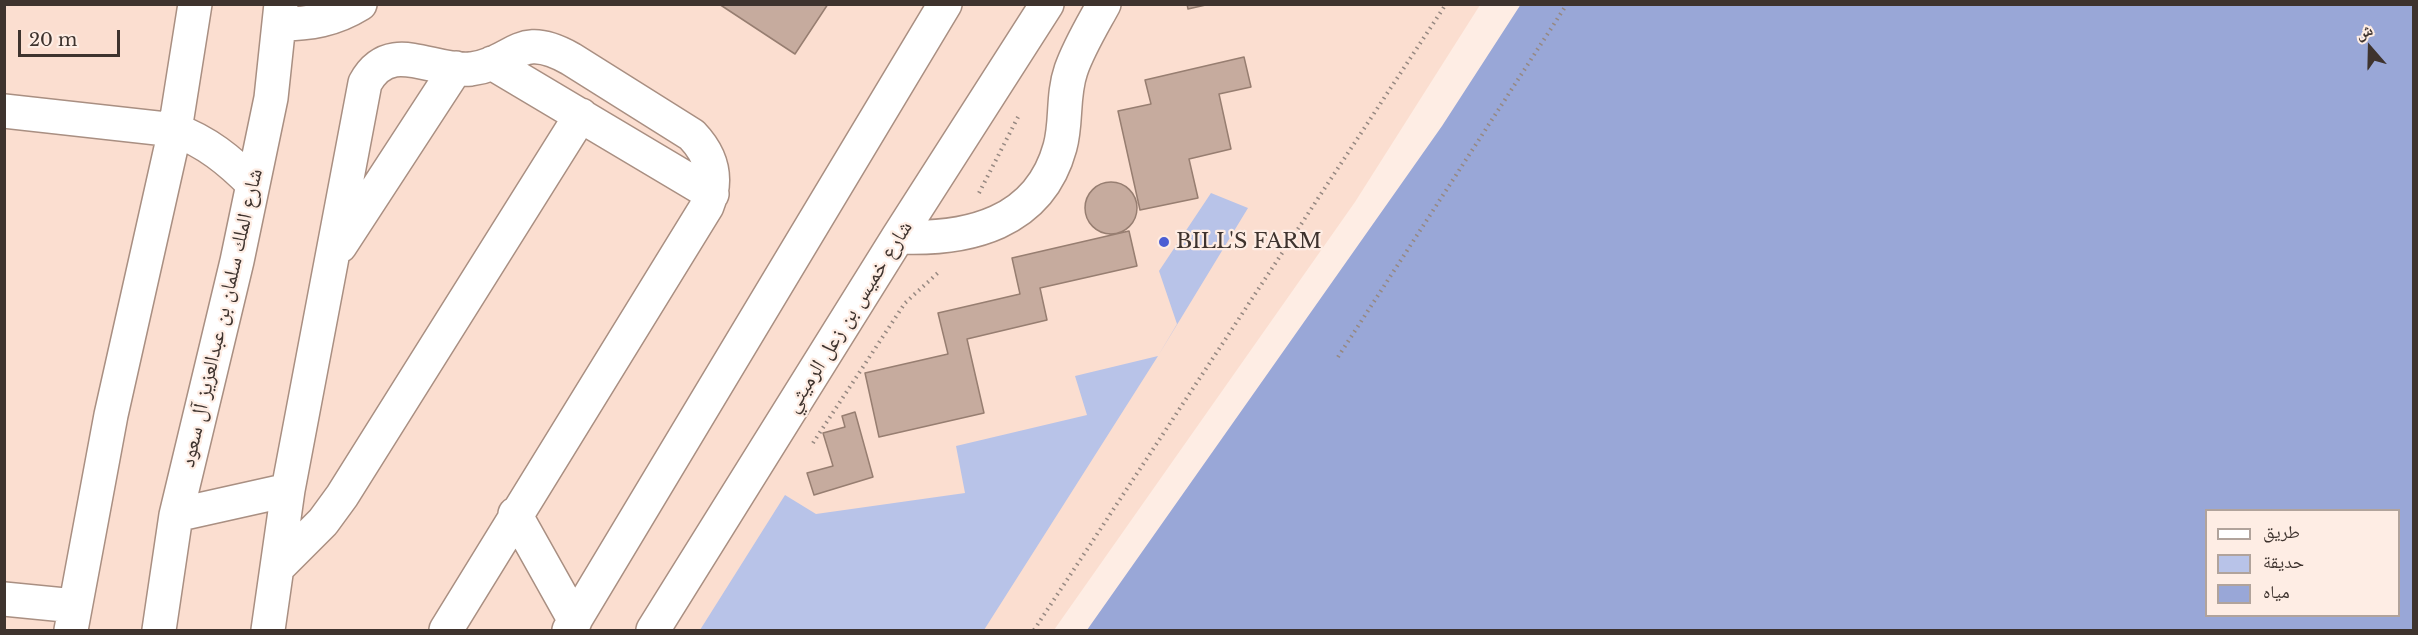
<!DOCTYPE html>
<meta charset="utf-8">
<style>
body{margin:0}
#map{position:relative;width:2418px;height:635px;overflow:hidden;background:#feede4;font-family:"Libre Baskerville","Noto Naskh Arabic",serif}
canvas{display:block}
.frame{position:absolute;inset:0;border:6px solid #3e332e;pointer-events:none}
.legend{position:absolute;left:2205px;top:509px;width:195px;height:108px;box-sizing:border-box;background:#feede4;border:2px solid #b1a39b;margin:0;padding:8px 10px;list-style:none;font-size:18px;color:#3e332e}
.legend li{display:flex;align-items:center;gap:12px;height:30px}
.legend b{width:30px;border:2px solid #b1a39b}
.north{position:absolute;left:2340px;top:18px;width:60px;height:60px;-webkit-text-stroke:4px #feede4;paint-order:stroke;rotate:340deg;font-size:16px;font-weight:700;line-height:24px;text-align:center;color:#3e332e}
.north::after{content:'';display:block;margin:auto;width:21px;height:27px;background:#3e332e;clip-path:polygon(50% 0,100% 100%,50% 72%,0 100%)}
.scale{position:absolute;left:18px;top:30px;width:102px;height:27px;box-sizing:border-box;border:3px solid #3e332e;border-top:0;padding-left:8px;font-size:18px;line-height:21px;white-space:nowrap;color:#3e332e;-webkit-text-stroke:4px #feede4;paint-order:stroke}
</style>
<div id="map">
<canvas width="2418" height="635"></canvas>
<div class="frame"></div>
<ul class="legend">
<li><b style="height:8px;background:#fff"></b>طريق</li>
<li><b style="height:16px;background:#b8c3e8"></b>حديقة</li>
<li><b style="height:16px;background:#99a7d7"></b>مياه</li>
</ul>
<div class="north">ش</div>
<div class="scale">20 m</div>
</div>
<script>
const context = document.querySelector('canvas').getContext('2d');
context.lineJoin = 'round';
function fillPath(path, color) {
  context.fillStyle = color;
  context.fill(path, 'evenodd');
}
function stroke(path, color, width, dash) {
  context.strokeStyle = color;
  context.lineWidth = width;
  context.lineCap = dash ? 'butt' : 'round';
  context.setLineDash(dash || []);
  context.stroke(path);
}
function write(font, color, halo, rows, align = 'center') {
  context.font = font + ' "Libre Baskerville","Noto Naskh Arabic",serif';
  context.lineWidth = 4.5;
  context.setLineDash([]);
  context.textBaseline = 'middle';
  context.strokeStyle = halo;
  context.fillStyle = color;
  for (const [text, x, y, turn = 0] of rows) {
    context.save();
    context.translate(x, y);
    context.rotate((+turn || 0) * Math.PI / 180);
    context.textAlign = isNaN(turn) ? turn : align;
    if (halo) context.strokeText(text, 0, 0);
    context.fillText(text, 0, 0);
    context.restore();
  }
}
const built = new Path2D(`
 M4,5H1480L1355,202L1054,630H5Z`);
const green = new Path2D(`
 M1211,193L1248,208L1158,356L984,630H700L785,495L816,514L965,493L956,446L1087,415L1075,376L1158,356L1177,324L1159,271Z`);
const water = new Path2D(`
 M1521,4L2413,5V630H1087L1442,126ZM2206,510H2398V616H2206Z`);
const building = new Path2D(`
 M719,4H828L795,54Z
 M1187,4H1210L1188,9Z
 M1244,57L1251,87L1219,94L1231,149L1189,159L1198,198L1140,210L1118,111L1151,104L1145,80Z
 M1085 208a26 26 0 1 1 52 0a26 26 0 1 1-52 0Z
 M1129,231L1137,266L1040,288L1047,320L967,339L984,413L879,437L865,373L948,354L938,313L1020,294L1012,258Z
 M855,412L873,477L814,495L807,473L833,466L823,433L845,427L842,416Z`);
const path = new Path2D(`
 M979,193L1018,117
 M1338,357L1567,4
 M813,443L905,303L940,271
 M1034,630L1446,4`);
const minor = new Path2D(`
 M280,24C310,24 334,20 360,4
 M492,63L712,194
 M4,111L175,130C207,142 229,160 253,184
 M898,237C968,240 1039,224 1060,147C1067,122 1062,96 1071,70C1079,47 1092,26 1104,4
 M340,246L456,68
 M515,514L575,621
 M176,515L288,490
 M278,567L323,522L342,496L581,115
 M4,599L75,606
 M71,630L111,415L175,130L195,4
 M159,630L176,515L237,261L271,98L281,4
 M268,630L288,490L365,83C390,37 432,73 471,69C516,63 518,29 571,59L692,135C712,156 718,179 707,206L446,630
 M569,630L945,4
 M653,630L898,237L1047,4`);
const markers = [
 [1164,242,6,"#4b5ed3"]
];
const poiNames = [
 ["BILL'S FARM",1176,242]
];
const streetNames = [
 ["شارع خميس بن زعل الرميثي",849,317,-58],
 ["شارع الملك سلمان بن عبدالعزيز آل سعود",222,318,-77]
];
fillPath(built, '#fbded0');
fillPath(green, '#b8c3e8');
fillPath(water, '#99a7d7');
fillPath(building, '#c6ab9e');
stroke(building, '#977e71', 1.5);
stroke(minor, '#a98f82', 36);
stroke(path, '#968881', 4, [1.5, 4.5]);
stroke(minor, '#fff', 33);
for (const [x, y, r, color] of markers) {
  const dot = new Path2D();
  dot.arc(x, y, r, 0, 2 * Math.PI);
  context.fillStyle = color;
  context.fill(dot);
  stroke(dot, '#feede4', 2);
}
write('21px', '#3e332e', '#feede4', poiNames, 'left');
write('21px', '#3e332e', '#feede4', streetNames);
</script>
